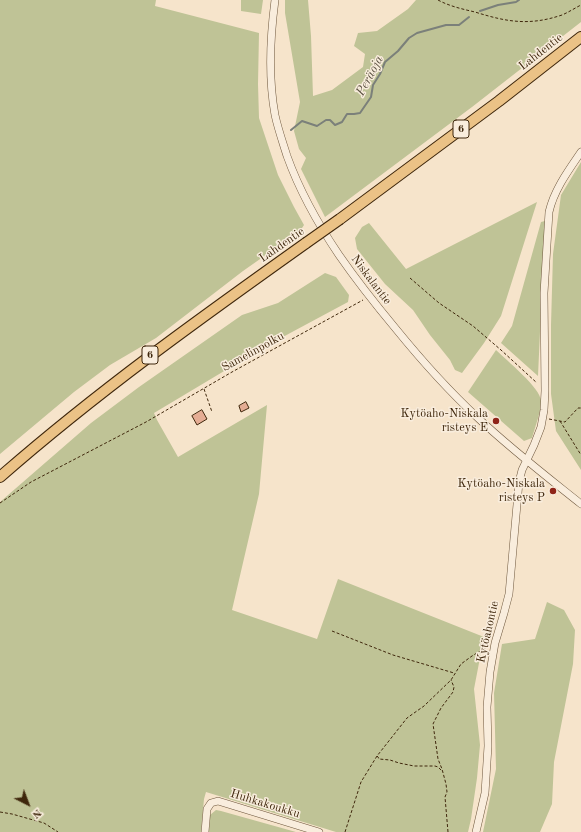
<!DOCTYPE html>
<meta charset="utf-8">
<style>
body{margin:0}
#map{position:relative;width:581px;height:832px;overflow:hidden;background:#f6e4cb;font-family:"Old Standard TT",serif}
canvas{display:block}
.north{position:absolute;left:8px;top:784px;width:40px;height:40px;-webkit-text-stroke:3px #f9eddd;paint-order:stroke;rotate:138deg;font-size:11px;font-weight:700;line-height:16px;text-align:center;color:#3f270c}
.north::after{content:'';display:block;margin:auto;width:14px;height:18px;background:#3f270c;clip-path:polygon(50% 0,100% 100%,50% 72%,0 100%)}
</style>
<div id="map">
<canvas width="581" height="832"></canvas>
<div class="north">N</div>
</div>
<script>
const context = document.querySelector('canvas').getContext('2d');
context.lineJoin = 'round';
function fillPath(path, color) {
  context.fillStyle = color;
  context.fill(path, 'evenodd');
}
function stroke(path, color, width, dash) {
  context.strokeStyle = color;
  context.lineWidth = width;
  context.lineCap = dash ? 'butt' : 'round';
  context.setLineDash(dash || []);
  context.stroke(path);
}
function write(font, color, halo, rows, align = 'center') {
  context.font = font + ' "Old Standard TT",serif';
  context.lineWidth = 3;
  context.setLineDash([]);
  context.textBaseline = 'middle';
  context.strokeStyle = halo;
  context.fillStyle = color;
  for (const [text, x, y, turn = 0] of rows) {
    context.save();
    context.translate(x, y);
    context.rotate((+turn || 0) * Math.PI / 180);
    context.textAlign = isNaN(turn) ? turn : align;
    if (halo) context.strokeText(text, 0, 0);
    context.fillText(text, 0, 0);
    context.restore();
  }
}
const green = new Path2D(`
 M0,0H156L155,6L259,33L258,84L259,118L278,175L294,207L304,225L300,231L243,271L156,338L110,365L74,392L0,454Z
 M241,0H263L261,14L241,11Z
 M285,0H308L311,36L313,96L332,90L363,67L365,54L354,46L358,33L377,31L408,9L416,0H581V22L472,107L325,217L301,169L306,158L299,149L294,131L300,102L285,13Z
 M581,162V470L556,431L551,394V325L553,254L561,195Z
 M537,202L501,316L484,343L462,373L455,370L450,360L430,335L413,310L385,284L357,249L355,238L362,227L369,223L406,269Z
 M545,221L538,376L501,343L512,326L541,222Z
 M325,273L336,277L349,295L348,302L266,346L154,413L157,420L178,457L267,405L259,494L232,610L317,639L338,579L484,637L474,689L480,745L477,778L471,819L468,832H336L206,792L204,799L201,832H0V502L91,423L139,387L242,315L278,303Z
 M496,350C506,360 541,388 541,401C541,412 535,427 532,438L524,441L468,392Z
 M547,602L564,610L575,630L573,664L554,762L552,804L540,832H483L496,769L494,693L502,644L535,639Z
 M216,810L221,811L296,832H209L210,815Z`);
const stream = new Path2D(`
 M480,11L498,5L516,2L519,0
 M291,130L302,121L317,126L326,120H330L335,125L342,122L347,114H354L360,113L371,97L373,85L380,74L385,62L398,51L409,38L417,33L446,25H459L469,17`);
const building = new Path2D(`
 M246,402L249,408L241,412L239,406Z
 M202,410L207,419L197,425L192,416Z`);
const path = new Path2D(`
 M438,0C449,6 462,9 475,12C507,22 529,26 562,15C569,12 575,8 581,5
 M410,278L439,303L473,326L501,350L537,383
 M204,389L212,412
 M549,419L565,422L578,408H581
 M560,421L581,455
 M0,503L31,482L146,422L232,372L363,300
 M332,631L393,655L454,673
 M377,756L378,757L379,759L390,760L399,763L414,766H435L438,767L442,771
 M0,812L12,814L44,823L58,832
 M345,832L361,782L377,756L407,718L424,706L451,680L461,664L472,656L487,647
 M448,832L445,797L447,792L446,784L442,769L438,759L433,724L441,708L453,692L454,687L451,680`);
const minor = new Path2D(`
 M275,0C270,38 268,77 275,115C278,129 283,143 287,156C300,192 318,224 339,255C357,281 376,305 396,329C422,361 449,391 478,418C511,449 546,476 581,504
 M205,832L207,809L211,803L218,801L319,832
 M476,832L485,793L488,746L487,707L490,672L495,643L504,613L509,594L519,482L522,470L534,445L541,427L544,410L545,391L544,293L549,212C554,190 568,171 581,152`);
const highway = new Path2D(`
 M340,219L499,101L581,37
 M0,477C97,392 202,317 306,243`);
const highwayBridge = new Path2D(`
 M306,243L340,219`);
const markers = [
 [496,421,4,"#8f2418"],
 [553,491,4,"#8f2418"]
];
const shields = [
 [461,129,16],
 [150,355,16]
];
const shieldNames = [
 ["6",461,129],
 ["6",150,355]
];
const streetNames = [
 ["Lahdentie",541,52,-38],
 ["Lahdentie",282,245,-35],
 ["Niskalantie",371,280,53],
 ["Samelinpolku",253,352,-29],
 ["Kytöahontie",488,632,-77],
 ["Huhkakoukku",265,804,17]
];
const poiNames = [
 ["Kytöaho-Niskala",488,414],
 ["risteys E",488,428],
 ["Kytöaho-Niskala",545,484],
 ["risteys P",545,498]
];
const waterNames = [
 ["Peräoja",370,76,-62]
];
fillPath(green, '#bfc396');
stroke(stream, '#7b807a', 2);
fillPath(building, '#e5ad94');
stroke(building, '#3f270c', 1);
stroke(minor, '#6d563c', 8);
stroke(highway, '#3f270c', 12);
stroke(path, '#3f270c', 1, [3, 2]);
stroke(minor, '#f9eddd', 7);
stroke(highway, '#ebc286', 10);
stroke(highwayBridge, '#3f270c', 12, []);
stroke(highwayBridge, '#ebc286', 10);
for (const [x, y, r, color] of markers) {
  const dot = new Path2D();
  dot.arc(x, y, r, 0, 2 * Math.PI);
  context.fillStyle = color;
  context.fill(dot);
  stroke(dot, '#f9eddd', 1.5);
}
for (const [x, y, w] of shields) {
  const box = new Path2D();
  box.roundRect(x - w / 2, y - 9, w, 18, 3);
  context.fillStyle = '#f9eddd';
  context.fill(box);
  stroke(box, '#3f270c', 1);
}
write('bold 11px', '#3f270c', null, shieldNames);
write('12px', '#3f270c', '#f9eddd', streetNames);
write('12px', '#3f270c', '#f9eddd', poiNames, 'right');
write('italic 13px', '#5d5343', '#f9eddd', waterNames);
</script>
